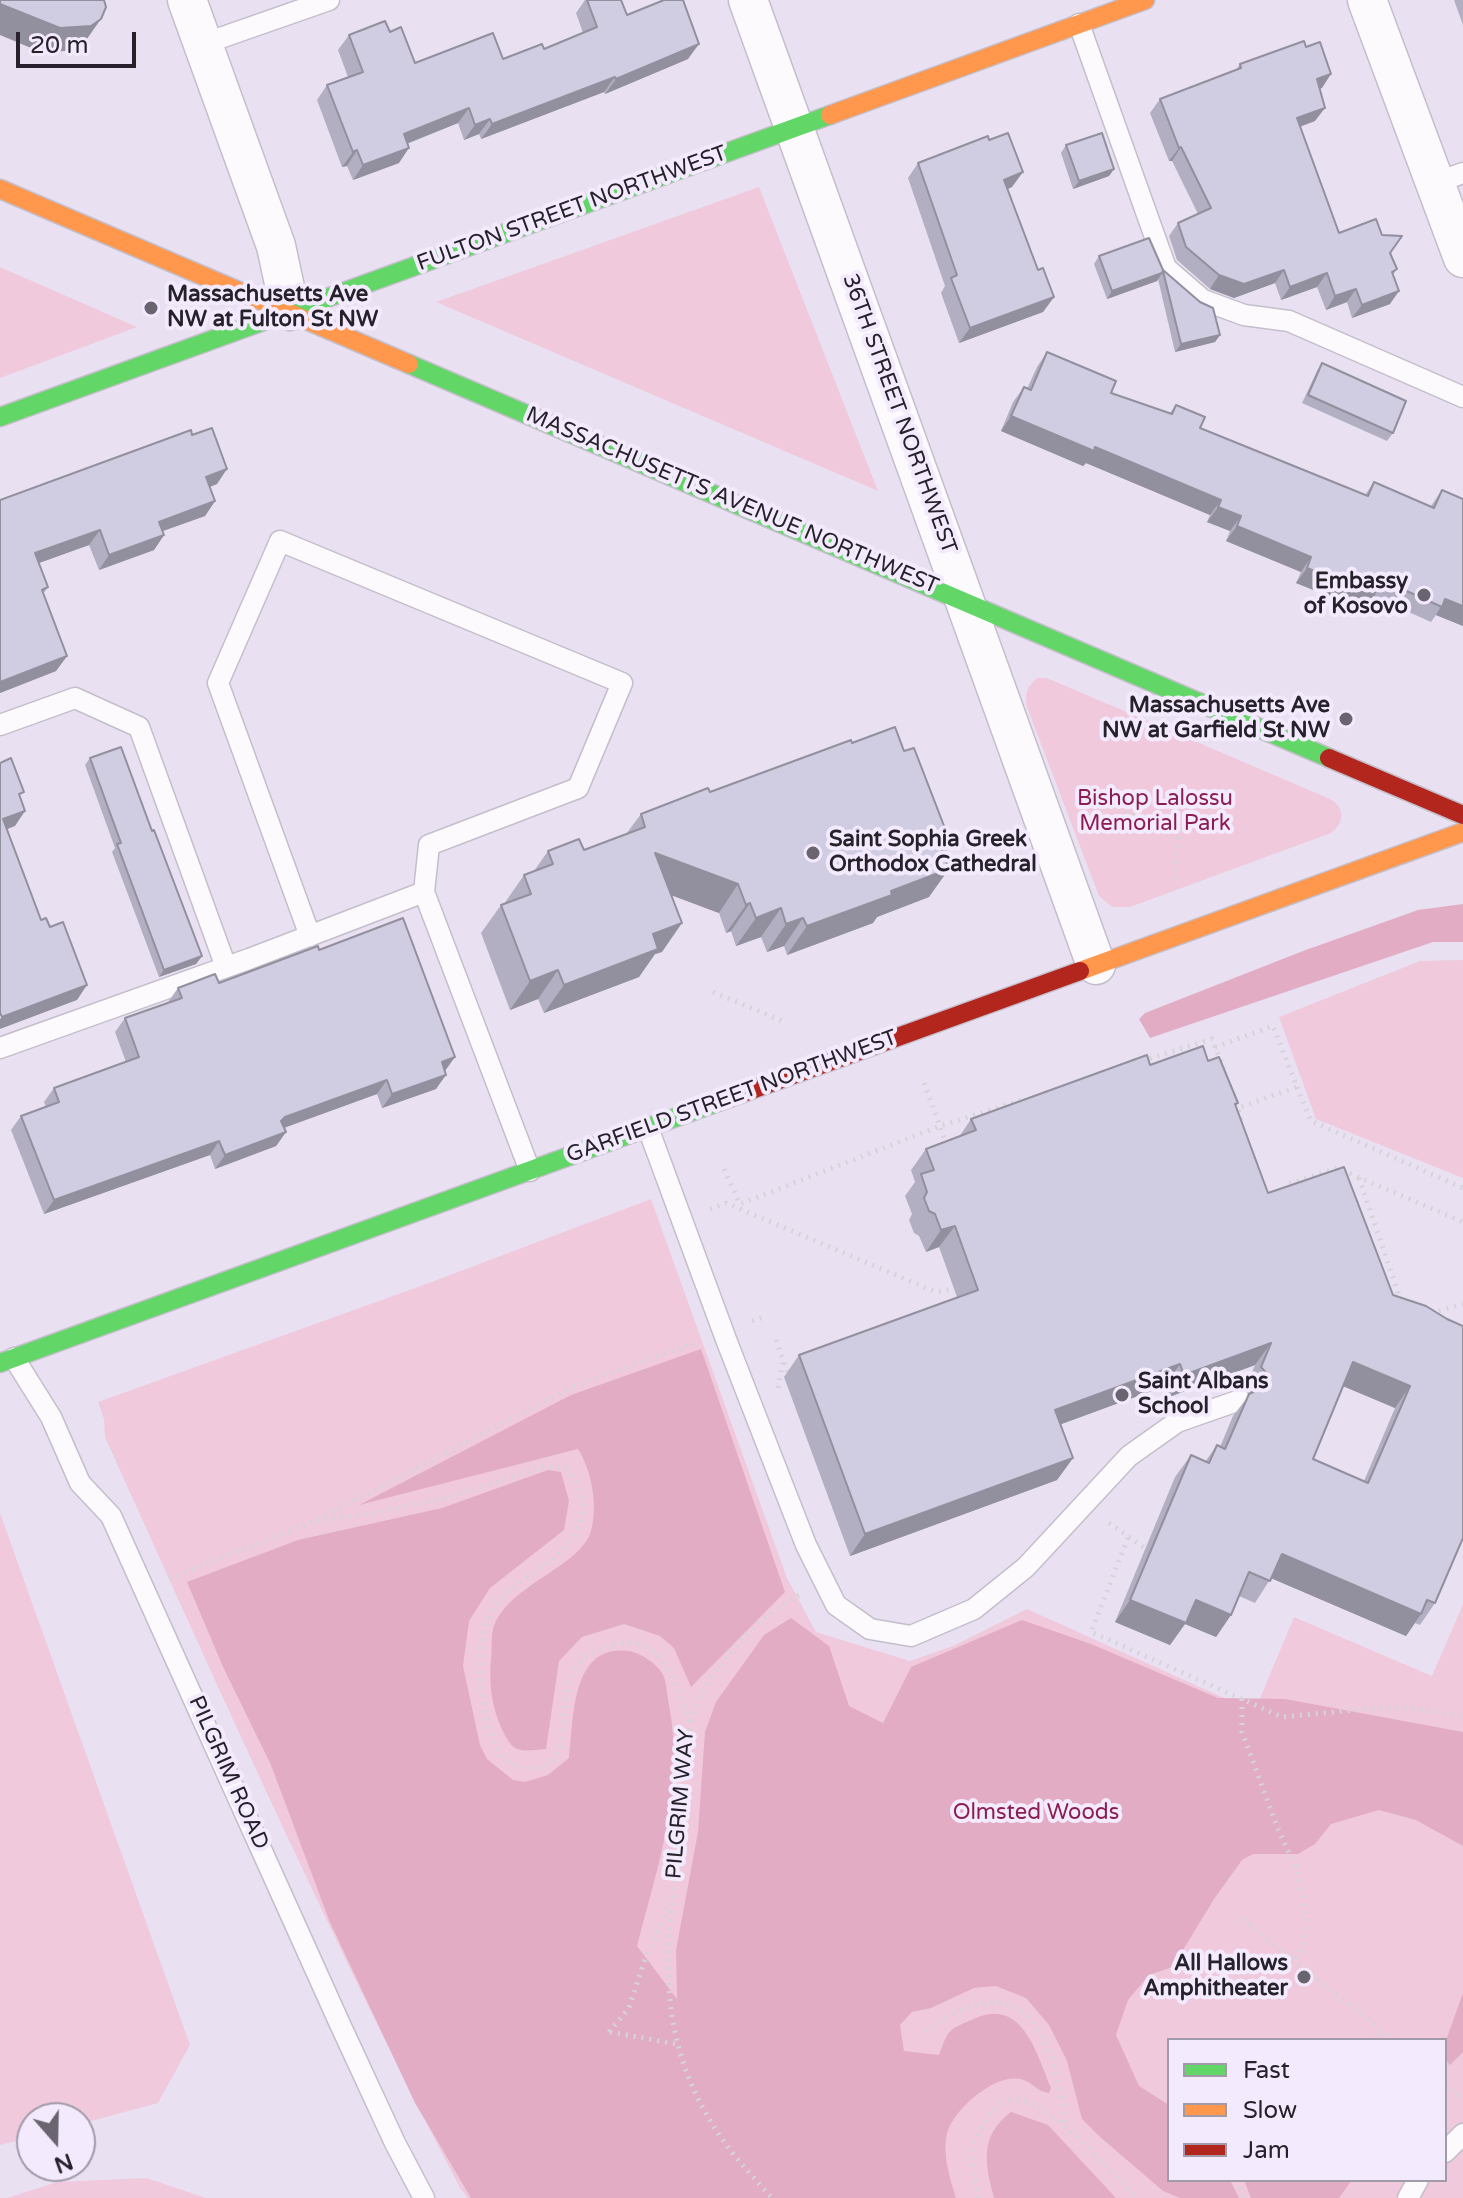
<!DOCTYPE html>
<style>
body{margin:0}
#map{position:relative;width:1463px;height:2198px;overflow:hidden;background:#e9e1f2;font-family:"Varela Round",sans-serif}
canvas{display:block}
.legend{position:absolute;left:1167px;top:2038px;width:280px;height:144px;box-sizing:border-box;background:#f3ebfd;border:2px solid #a19aa9;margin:0;padding:10px 14px;list-style:none;font-size:24px;color:#26212b}
.legend li{display:flex;align-items:center;gap:16px;height:40px}
.legend b{width:40px;border:2px solid #a19aa9}
.north{position:absolute;left:16px;top:2102px;width:80px;height:80px;box-sizing:border-box;background:#f3ebfd;border:2px solid #a19aa9;border-radius:50%;rotate:160deg;font-size:22px;font-weight:700;line-height:32px;text-align:center;color:#26212b}
.north::after{content:'';display:block;margin:auto;width:28px;height:36px;background:#6a6471;clip-path:polygon(50% 0,100% 100%,50% 72%,0 100%)}
.scale{position:absolute;left:16px;top:32px;width:120px;height:36px;box-sizing:border-box;border:4px solid #26212b;border-top:0;padding-left:10px;font-size:24px;line-height:28px;white-space:nowrap;color:#26212b;-webkit-text-stroke:6px #f3ebfd;paint-order:stroke}
</style>
<div id="map">
<canvas width="1463" height="2198"></canvas>
<ul class="legend">
<li><b style="height:10px;background:#63d668"></b>Fast</li>
<li><b style="height:10px;background:#ff974d"></b>Slow</li>
<li><b style="height:10px;background:#b3261e"></b>Jam</li>
</ul>
<div class="north">N</div>
<div class="scale">20 m</div>
</div>
<script>
const context = document.querySelector('canvas').getContext('2d');
context.lineJoin = 'round';
function fillPath(path, color) {
  context.fillStyle = color;
  context.fill(path, 'evenodd');
}
function stroke(path, color, width, dash) {
  context.strokeStyle = color;
  context.lineWidth = width;
  context.lineCap = dash ? 'butt' : 'round';
  context.setLineDash(dash || []);
  context.stroke(path);
}
function write(font, color, halo, rows, align = 'center') {
  context.font = font + ' "Varela Round",sans-serif';
  context.lineWidth = 8;
  context.setLineDash([]);
  context.textBaseline = 'middle';
  context.strokeStyle = halo;
  context.fillStyle = color;
  for (const [text, x, y, turn = 0] of rows) {
    context.save();
    context.translate(x, y);
    context.rotate((+turn || 0) * Math.PI / 180);
    context.textAlign = isNaN(turn) ? turn : align;
    if (halo) context.strokeText(text, 0, 0);
    context.fillText(text, 0, 0);
    context.restore();
  }
}
const green = new Path2D(`
 M759,187L878,491L436,302Z
 M0,267L137,327L0,378Z
 M1037,678H1047L1330,799C1345,807 1345,823 1331,833L1130,907H1112L1099,896L1027,707C1025,694 1026,688 1037,678Z
 M1463,960V1178L1316,1119L1279,1017L1420,961Z
 M651,1199L787,1578L816,1632L910,1661L953,1646L1027,1609L1242,1706L1256,1708L1294,1617L1432,1676L1463,1604V2198H468L460,2188C332,1942 219,1690 105,1437L104,1419L98,1402L429,1283ZM1169,2040H1445V2180H1169Z
 M0,1513L190,2045L158,2103L80,2124V2118H32V2137L0,2145Z
 M147,2178L206,2198H7L57,2182Z`);
const forest = new Path2D(`
 M1463,904V942H1433L1150,1038L1139,1019L1145,1013L1303,951L1418,910Z
 M701,1349L785,1592L691,1687L674,1648L660,1636L624,1624L582,1637L559,1661L546,1749C516,1752 513,1753 500,1725C491,1703 489,1682 491,1659C492,1650 491,1638 493,1629C506,1585 580,1568 591,1531C598,1506 592,1471 578,1449L359,1505L571,1395Z
 M548,1470L561,1472L569,1501L564,1530L490,1588L469,1621L463,1666L480,1745L487,1759L513,1780L525,1782L548,1775L569,1758C574,1720 570,1643 629,1651C640,1653 658,1664 663,1675C667,1683 667,1696 669,1705C685,1790 658,1864 637,1946L677,1999L676,1950L698,1832L705,1732L716,1702L764,1635L791,1618L829,1646L849,1706L883,1723L911,1667L1022,1620L1091,1644L1218,1698L1285,1699L1463,1732V1846L1416,1820L1379,1810L1331,1824L1315,1844L1298,1854H1253L1242,1860L1214,1899L1180,1955L1181,1964L1149,1975L1128,2000L1116,2035L1139,2086L1169,2105V2180H1230L1239,2198H1180L1163,2191L1099,2136L1082,2119L1067,2061L1049,2025L1026,1998L996,1986L974,1988L931,2008L912,2012L900,2025L904,2051L939,2055C949,2028 948,2030 976,2018C1023,1998 1037,2055 1051,2088L1049,2093C1032,2091 1032,2076 1009,2079C987,2082 956,2109 948,2130C941,2151 950,2178 956,2198H471L415,2103L329,1920L271,1765L224,1669L187,1582L298,1540L442,1508Z
 M1463,1993V2052L1450,2065L1445,2059V2043Z
 M1011,2112L1048,2125L1116,2198H994C985,2164 979,2136 1011,2112Z
 M1244,2180H1352L1339,2198H1251Z`);
const path = new Path2D(`
 M1080,805L1109,802L1134,815L1179,830L1175,878
 M713,992L782,1021
 M1215,1047L1273,1026L1297,1087L1238,1108L1242,1125
 M1142,1061L1212,1039L1224,1069
 M924,1083L947,1146
 M1297,1087L1311,1121L1463,1188
 M724,1169L740,1204L940,1126L1026,1099
 M1359,1178L1401,1301
 M1292,1191L1289,1184L1337,1168L1463,1222
 M710,1209L726,1203L936,1292L960,1288
 M1431,1313L1463,1304
 M752,1321L767,1316
 M776,1340L789,1375
 M778,1388L783,1362
 M317,1520L376,1513L453,1496L545,1466L567,1469C579,1483 584,1494 582,1512C578,1559 518,1573 494,1607C478,1630 478,1663 481,1689C483,1710 490,1748 508,1761C527,1774 555,1770 561,1745C567,1719 560,1692 575,1668C584,1655 594,1651 609,1646C649,1633 667,1660 679,1693C682,1702 688,1712 689,1721C691,1732 688,1746 687,1757C685,1791 683,1825 678,1859C661,1964 660,2053 725,2143C739,2162 756,2180 772,2198
 M1109,1523L1146,1549
 M1128,1538L1091,1632L1282,1717L1374,1708H1415L1463,1717
 M169,1579L317,1520L574,1386L695,1343
 M1242,1699V1732L1278,1829L1299,1875L1307,1919L1303,1947L1295,1959
 M690,1721C696,1708 701,1694 709,1681C730,1648 764,1613 799,1595
 M1242,1919L1394,2040
 M609,2032L629,2008L644,1962L668,1908
 M610,2032L676,2044
 M926,2032C939,2020 957,2010 974,2006C980,2005 987,2002 993,2002C1047,2003 1061,2085 1065,2126
 M1372,2040L1383,2031
 M1445,2084L1463,2100
 M1236,2180L1245,2198
 M978,2198C976,2182 968,2159 973,2143C976,2134 984,2124 989,2116C996,2106 1007,2098 1020,2100C1053,2104 1111,2173 1137,2198`);
const lane = new Path2D(`
 M1079,24L1166,268L1203,300L1244,315L1289,321L1463,397
 M203,44L329,0
 M1435,183L1463,173
 M0,725L75,698L139,727L226,967
 M310,936L218,683L280,541L622,683L578,788L429,845L424,892
 M0,1048L249,959L424,892L530,1171
 M648,1128L727,1342L806,1545L836,1605L870,1629L911,1636L974,1609L1026,1567L1129,1456L1177,1422L1240,1400
 M14,1358L51,1417L80,1483L111,1516L339,2022L395,2143L424,2198
 M1445,2152L1463,2134
 M1408,2198L1418,2180`);
const street = new Path2D(`
 M187,0L276,246L290,311
 M748,0L1096,965
 M1367,0L1463,258`);
const fast = new Path2D(`
 M409,364L1329,758
 M0,417L830,115
 M0,1363L721,1101`);
const slow = new Path2D(`
 M830,115L1145,0
 M0,189L409,364
 M1080,971L1463,832`);
const jam = new Path2D(`
 M1329,758L1463,815
 M721,1101L1080,971`);
const wall = new Path2D(`
 M585,0H621L627,15L688,59L605,94L604,92L481,139L479,134L464,140L458,123L407,144L399,163L353,180L347,166L342,167L317,100L327,85L348,77L338,50L349,35L390,32L415,63L503,59L544,49L583,33L576,13Z
 M1454,0H1463V25Z
 M1240,64L1322,88H1319L1315,121L1300,127L1339,233L1390,253L1397,269L1393,275L1390,304L1352,318L1347,302L1326,310L1317,287L1281,300L1275,283L1234,298L1210,289L1177,260L1169,236L1178,223L1198,214L1172,161H1169L1150,113L1160,99L1236,70Z
 M1066,145L1114,169L1109,176L1073,189L1061,153Z
 M918,163L1012,187L1008,189L1038,270L1054,297L1043,312L959,343L941,293L945,286L908,178Z
 M1099,256L1163,270L1220,335L1215,342L1175,352L1158,279L1157,281L1107,299L1094,264Z
 M1047,352L1111,393L1170,413L1176,405L1200,428L1365,495L1374,482L1431,506L1442,490L1463,626L1436,615L1431,622L1373,596L1363,610L1296,583L1301,572L1226,541L1230,531L1207,522L1210,515L1086,463L1083,466L1001,431L1013,402L1024,387L1027,389L1037,367Z
 M1322,363L1393,433L1387,441L1302,403L1317,371Z
 M217,484L210,487L215,501L205,516L162,531L164,535L154,550L99,570L89,545L39,563L48,587L43,594L67,656L56,671L0,693V500Z
 M852,743L904,751L951,844L943,854L929,897L877,917L873,923L787,955L784,946L767,952L761,937L736,946L731,931L726,933L719,913L671,895L662,952L655,954L639,977L544,1013L538,999L510,1010L481,933L501,905L504,904L524,875L534,871L548,851L584,850L626,834L641,814L710,792Z
 M90,758L152,831L202,956L196,964L159,977L112,852L115,848L85,765Z
 M319,950L445,1071L436,1089L382,1108L377,1094L284,1128L286,1132L276,1146L215,1169L210,1155L44,1214L11,1130L21,1116L46,1107L44,1102L54,1088L126,1062L115,1032L125,1018L168,1002L178,988L219,983Z
 M1208,1061L1238,1103L1236,1106L1268,1193L1393,1295L1426,1306L1435,1603L1420,1625L1415,1623L1406,1636L1271,1578L1255,1603L1239,1596L1231,1615L1216,1637L1185,1624L1170,1645L1115,1622L1175,1477L1191,1455L1205,1462L1217,1445L1220,1447L1233,1416L1250,1394L1245,1388L1255,1365L1169,1397L1165,1386L1061,1424L1073,1458L1057,1480L850,1556L784,1377L799,1355L957,1297L939,1247L926,1252L919,1236L914,1233L909,1220L912,1214L905,1196L915,1182L911,1170L926,1149L959,1137L971,1119L1150,1065ZM1343,1386L1395,1408L1364,1481L1313,1459Z`);
const shadedWall = new Path2D(`
 M0,4L101,19L84,43L74,50L43,53L0,35Z
 M699,44L688,59L605,94L616,79Z
 M1331,74L1322,88L1307,93L1317,79Z
 M615,77L604,92L481,139L492,124Z
 M469,108L458,123L393,149L404,134Z
 M1325,108L1315,121L1287,131L1297,118Z
 M490,119L479,134L464,140L475,125Z
 M1181,147L1172,161H1169L1179,148Z
 M409,148L399,163L353,180L363,165Z
 M357,150L347,166L342,167L353,152Z
 M1114,169L1109,176L1073,189L1079,181Z
 M1023,172L1012,187L994,195L1004,180Z
 M1284,270L1275,283L1234,298L1210,289L1219,275Z
 M1162,273L1157,281L1107,299L1112,291Z
 M1327,273L1317,287L1281,300L1290,287Z
 M1356,289L1347,302L1326,310L1335,296Z
 M1399,291L1390,304L1352,318L1362,305Z
 M1054,297L1043,312L959,343L970,328Z
 M1220,335L1215,342L1175,352L1181,344Z
 M1011,416L1095,447L1221,500L1210,515L1086,463L1083,466L1001,431Z
 M227,469L217,484L196,492L206,477Z
 M215,501L205,516L149,536L159,522Z
 M1218,507L1241,516L1230,531L1207,522Z
 M1237,526L1311,557L1301,572L1226,541Z
 M100,530L89,545L25,568L35,553Z
 M164,535L154,550L99,570L109,555Z
 M1307,568L1374,595L1363,610L1296,583Z
 M1445,599L1463,606V626L1436,615Z
 M67,656L56,671L0,693V682Z
 M25,811L15,826L0,832L3,819Z
 M951,844L931,872L941,847Z
 M655,853L738,884L719,913L636,882Z
 M949,869L929,897L877,917L873,923L787,955L807,926L891,891Z
 M750,903L731,931L726,933L746,905Z
 M781,908L761,937L736,946L756,918Z
 M803,918L784,946L767,952L786,924Z
 M682,923L662,952L655,954L639,977L544,1013L564,985L653,934Z
 M202,956L196,964L159,977L164,970Z
 M558,970L538,999L510,1010L530,981Z
 M87,985L77,1000L0,1029V1019L2,1017Z
 M455,1057L445,1071L442,1062Z
 M446,1075L436,1089L382,1108L392,1094Z
 M387,1080L377,1094L275,1131L281,1121L285,1117Z
 M286,1132L276,1146L215,1169L225,1155Z
 M219,1141L210,1155L44,1214L54,1200Z
 M955,1226L939,1247L926,1252L941,1230Z
 M1271,1343L1255,1365L1169,1397L1184,1375Z
 M1353,1362L1410,1386L1395,1408L1338,1384Z
 M1180,1364L1165,1386L1040,1432L1055,1410Z
 M1073,1458L1057,1480L850,1556L865,1534Z
 M1282,1554L1421,1614L1406,1636L1266,1576Z
 M1130,1600H1196L1231,1615L1216,1637L1185,1624L1170,1645L1115,1622Z`);
const building = new Path2D(`
 M0,0H104L106,7L101,19L91,26L60,28L0,4Z
 M587,0H621L627,15L664,0H683L699,44L616,79L615,77L492,124L490,119L475,125L469,108L404,134L409,148L363,165L357,150L353,152L327,85L363,72L349,35L385,21L390,32L401,27L415,63L493,33L503,59L542,44L544,49L597,27Z
 M1304,41L1306,47L1320,42L1331,74L1317,79L1325,108L1297,118L1339,233L1376,219L1382,235L1402,236L1390,253L1397,269L1392,272L1399,291L1362,305L1356,289L1335,296L1327,273L1290,287L1284,270L1244,284L1219,275L1186,247L1178,223L1211,208L1181,147L1179,148L1160,99L1241,68L1240,64Z
 M1008,133L1023,172L1004,180L1038,270L1043,268L1054,297L970,328L951,278L957,275L918,163L988,136L989,140Z
 M1102,133L1114,169L1079,181L1066,145Z
 M1149,238L1163,270L1200,302L1213,308L1220,335L1181,344L1163,271L1162,273L1112,291L1099,256Z
 M1047,352L1116,381L1111,393L1172,414L1176,405L1205,417L1200,428L1368,496L1374,482L1434,508L1442,490L1463,499V606L1445,599L1442,607L1380,579L1374,595L1307,568L1311,557L1237,526L1241,516L1218,507L1221,500L1095,447L1094,451L1011,416L1024,387L1031,390Z
 M1322,363L1406,401L1393,433L1308,395Z
 M212,428L227,469L206,477L215,501L159,522L164,535L109,555L100,530L35,553L48,587L42,590L67,656L0,682V500L191,430L192,435Z
 M895,727L904,751L914,748L951,844L941,847L949,869L891,891L892,895L807,926L803,918L786,924L781,908L756,918L750,903L746,905L738,884L655,853L682,923L653,934L658,949L564,985L558,970L530,981L501,905L531,894L524,875L553,864L548,851L579,839L584,850L645,827L641,814L708,788L710,792L851,740L852,743Z
 M121,747L152,831L154,830L202,956L164,970L117,844L121,843L90,758Z
 M11,758L24,792L19,794L25,811L3,819L41,920L46,918L50,927L63,922L87,985L2,1017L0,1013V763Z
 M403,918L455,1057L442,1062L446,1075L392,1094L387,1080L285,1117L281,1121L286,1132L225,1155L219,1141L54,1200L21,1116L59,1102L54,1088L139,1057L125,1018L182,998L178,988L215,974L219,983L318,946L319,950Z
 M1203,1046L1208,1061L1219,1057L1238,1103L1235,1104L1268,1193L1344,1167L1393,1295L1426,1306L1447,1319L1463,1326V1538L1435,1603L1427,1600L1421,1614L1282,1554L1270,1581L1249,1572L1231,1615L1196,1600L1186,1623L1130,1600L1191,1455L1209,1463L1217,1445L1225,1449L1249,1394L1266,1386L1268,1375L1261,1367L1271,1343L1184,1375L1180,1364L1055,1410L1073,1458L865,1534L799,1355L978,1290L955,1226L941,1230L935,1214L929,1211L924,1198L927,1192L921,1174L934,1170L926,1149L976,1130L971,1119L1147,1055L1150,1065ZM1353,1362L1410,1386L1368,1483L1313,1459Z`);
const markers = [
 [151,308,8,"#6a6471"],
 [1424,595,8,"#6a6471"],
 [1346,719,8,"#6a6471"],
 [813,853,8,"#6a6471"],
 [1122,1395,8,"#6a6471"],
 [1304,1977,8,"#6a6471"]
];
const streetNames = [
 ["FULTON STREET NORTHWEST",572,209,-20],
 ["36TH STREET NORTHWEST",899,414,70],
 ["MASSACHUSETTS AVENUE NORTHWEST",732,501,23],
 ["GARFIELD STREET NORTHWEST",732,1097,-20],
 ["PILGRIM ROAD",228,1773,66],
 ["PILGRIM WAY",681,1804,-85]
];
const poiNames = [
 ["Massachusetts Ave",167,295],
 ["NW at Fulton St NW",167,320],
 ["Embassy",1408,582,"right"],
 ["of Kosovo",1408,607,"right"],
 ["Massachusetts Ave",1330,706,"right"],
 ["NW at Garfield St NW",1330,731,"right"],
 ["Saint Sophia Greek",829,840],
 ["Orthodox Cathedral",829,865],
 ["Saint Albans",1138,1382],
 ["School",1138,1407],
 ["All Hallows",1288,1964,"right"],
 ["Amphitheater",1288,1989,"right"]
];
const parkNames = [
 ["Bishop Lalossu",1155,799],
 ["Memorial Park",1155,824],
 ["Olmsted Woods",1036,1813]
];
fillPath(green, '#f0c9dd');
fillPath(forest, '#e2acc5');
stroke(lane, '#c4becb', 23);
stroke(street, '#c4becb', 41);
stroke(fast, '#c4becb', 21);
stroke(slow, '#c4becb', 21);
stroke(jam, '#c4becb', 21);
stroke(path, '#d6d4d8', 5, [2, 6]);
stroke(lane, '#fcfafd', 20);
stroke(street, '#fcfafd', 38);
stroke(fast, '#63d668', 18);
stroke(slow, '#ff974d', 18);
stroke(jam, '#b3261e', 18);
fillPath(wall, '#b3afc2');
fillPath(shadedWall, '#928f9e');
fillPath(building, '#d0cce1');
stroke(building, '#928f9e', 2);
for (const [x, y, r, color] of markers) {
  const dot = new Path2D();
  dot.arc(x, y, r, 0, 2 * Math.PI);
  context.fillStyle = color;
  context.fill(dot);
  stroke(dot, '#f3ebfd', 3);
}
write('22px', '#26212b', '#f3ebfd', streetNames);
write('bold 22px', '#26212b', '#f3ebfd', poiNames, 'left');
write('22px', '#8b1d50', '#f3ebfd', parkNames);
</script>
